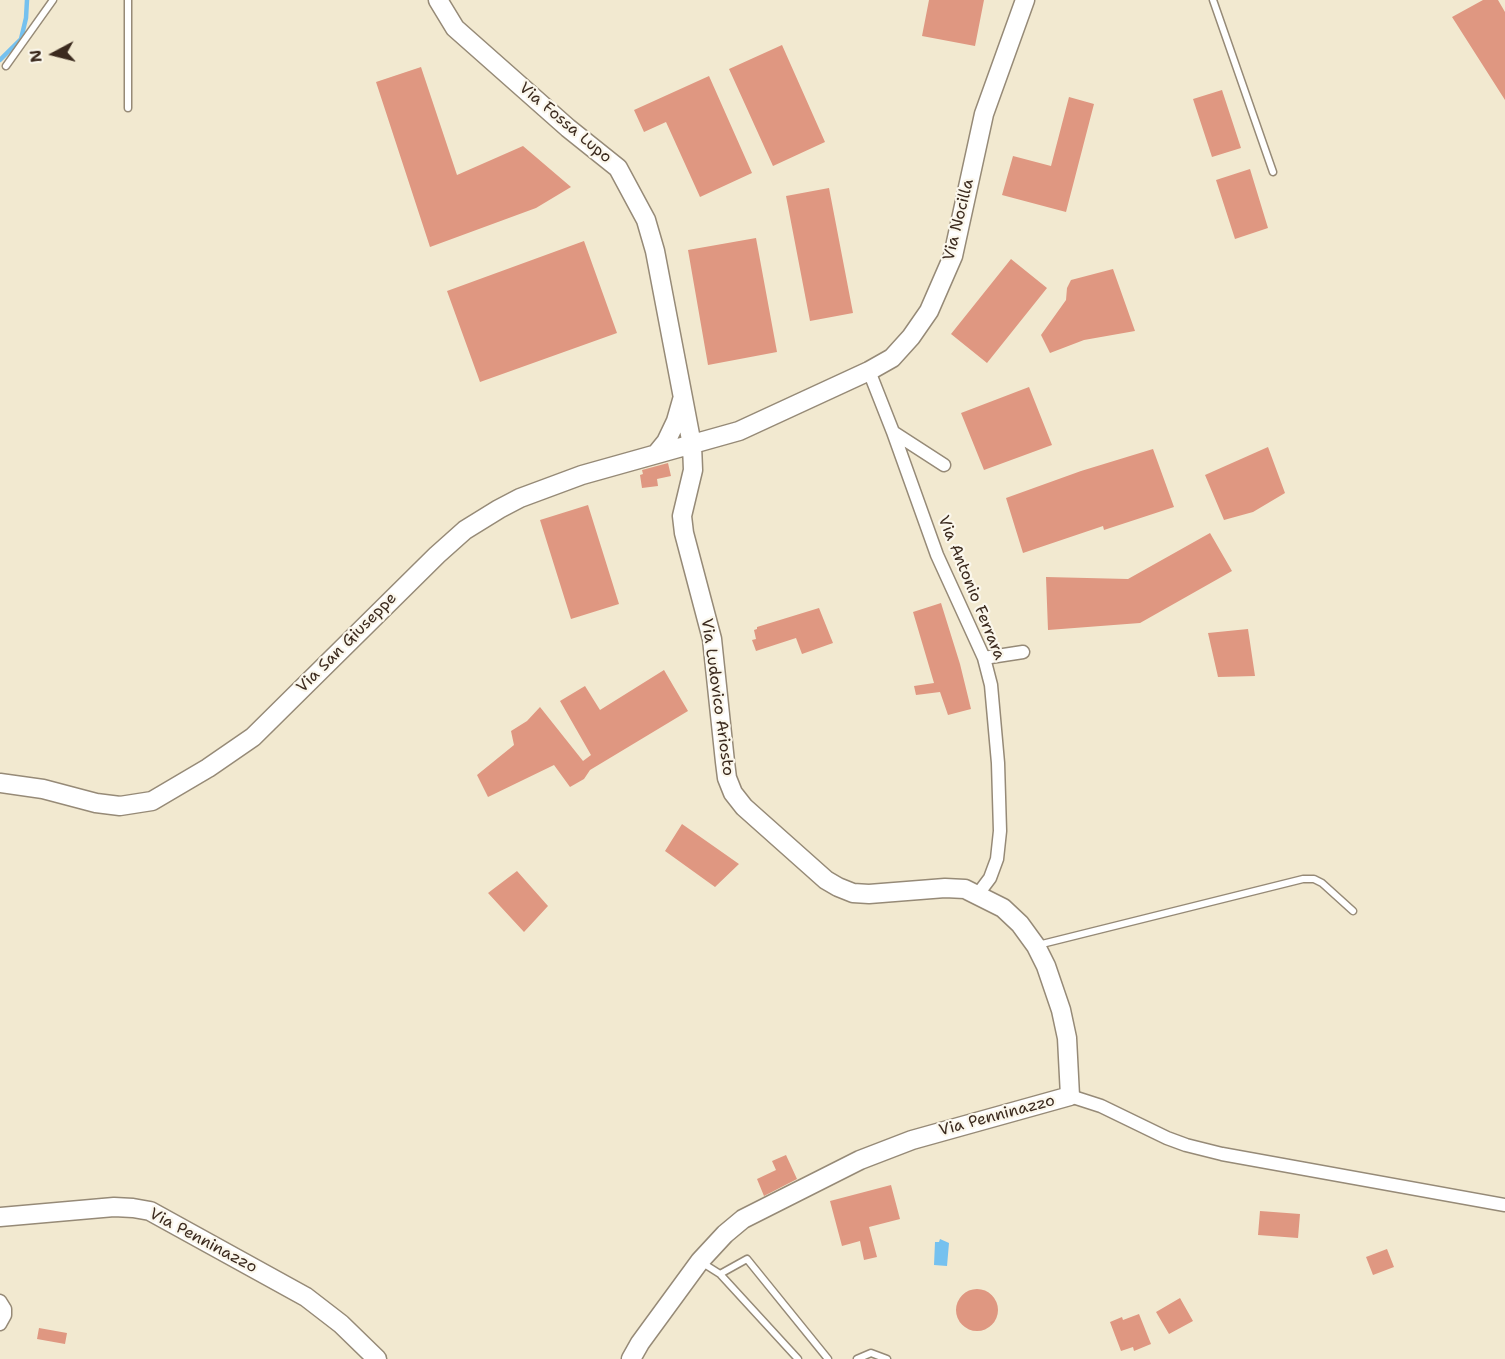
<!DOCTYPE html>
<html>
<head>
<meta charset="utf-8">
<style>
  body { margin:0 }
  #map { position:relative; width:1505px; height:1359px; overflow:hidden; background:#f2e9d0; font-family:"Shantell Sans",sans-serif }
  canvas { display:block }
  .north { position:absolute; left:24px; top:24px; width:60px; height:60px; -webkit-text-stroke:4px #fbf7ec; paint-order:stroke; rotate:263deg; font-size:16px; font-weight:700; line-height:24px; text-align:center; color:#3b2a1e }
  .north::after { content:''; display:block; margin:auto; width:21px; height:27px; background:#3b2a1e; clip-path:polygon(50% 0,100% 100%,50% 72%,0 100%) }
</style>
</head>
<body>
<div id="map">
<canvas width="1505" height="1359"></canvas>
<div class="north">N</div>
</div>
<script>
const ctx = document.querySelector('canvas').getContext('2d');
ctx.lineJoin = 'round';
function paint(path, color) {
  ctx.fillStyle = color;
  ctx.fill(path, 'evenodd');
}
function shape(rows) {
  const path = new Path2D();
  for (const r of rows) {
    if (r.length === 3) {
      path.moveTo(r[0] + r[2], r[1]);
      path.arc(r[0], r[1], r[2], 0, 2 * Math.PI);
      continue;
    }
    path.moveTo(r[0], r[1]);
    for (let i = 2; i < r.length; i += 2) path.lineTo(r[i], r[i + 1]);
  }
  return path;
}
function strokePath(path, color, width, dash) {
  ctx.strokeStyle = color;
  ctx.lineWidth = width;
  ctx.lineCap = dash ? 'butt' : 'round';
  ctx.setLineDash(dash || []);
  ctx.stroke(path);
}
function label(font, color, halo, rows, align = 'center') {
  ctx.font = font + ' "Shantell Sans",sans-serif';
  ctx.lineWidth = 4.5;
  ctx.setLineDash([]);
  ctx.textBaseline = 'middle';
  ctx.strokeStyle = halo;
  ctx.fillStyle = color;
  for (const [text, x, y, turn = 0] of rows) {
    ctx.save();
    ctx.translate(x, y);
    ctx.rotate((+turn || 0) * Math.PI / 180);
    ctx.textAlign = isNaN(turn) ? turn : align;
    if (halo) ctx.strokeText(text, 0, 0);
    ctx.fillText(text, 0, 0);
    ctx.restore();
  }
}
const water = shape([
  [940,1239,949,1243,947,1266,934,1265,935,1242,939,1242]
]);
const stream = shape([
  [0,60,21,39,26,18,27,0]
]);
const building = shape([
  [929,0,984,0,975,46,922,36],
  [1483,0,1498,0,1505,12,1505,100,1452,17],
  [782,45,825,142,773,166,729,69],
  [421,67,457,175,523,146,571,187,536,208,430,247,376,82],
  [709,76,752,173,700,197,666,122,644,132,634,110],
  [1222,90,1241,148,1212,157,1193,99],
  [1069,97,1094,104,1066,212,1002,195,1013,156,1051,166],
  [1250,169,1268,228,1235,239,1216,180],
  [829,188,853,313,810,321,786,196],
  [756,238,777,352,708,365,688,250],
  [584,241,617,333,480,382,447,291],
  [1011,259,1047,288,987,363,951,334],
  [1113,269,1135,331,1084,340,1050,353,1041,335,1066,300,1067,288,1071,280],
  [1029,387,1052,445,984,470,961,413],
  [1268,447,1285,493,1253,512,1224,520,1205,475],
  [1153,449,1174,507,1104,530,1103,526,1023,553,1006,498,1081,471],
  [668,463,671,476,657,479,658,486,642,488,640,475,643,474,642,470],
  [588,505,619,604,571,619,540,520],
  [1210,533,1232,571,1140,623,1048,630,1046,577,1128,579],
  [941,603,960,664,971,709,948,715,940,692,916,695,914,686,934,683,913,612],
  [819,608,833,643,802,654,796,638,756,651,752,640,756,639,754,630,757,629,757,627],
  [1248,629,1255,676,1218,677,1208,633],
  [664,670,688,711,590,770,584,779,570,787,554,765,488,797,477,775,514,745,511,731,527,721,540,707,583,761,591,755,560,701,585,686,600,710],
  [682,824,739,864,715,887,665,851],
  [517,871,548,906,524,932,488,893],
  [786,1155,797,1179,764,1196,757,1179,776,1170,772,1161],
  [891,1185,900,1219,869,1227,877,1257,864,1260,860,1241,842,1246,830,1201],
  [1260,1211,1300,1214,1298,1238,1258,1235],
  [1387,1249,1394,1267,1373,1275,1366,1257],
  [977,1310,21],
  [1180,1298,1193,1321,1169,1334,1156,1312],
  [1139,1314,1151,1344,1134,1351,1133,1347,1121,1351,1110,1322,1122,1317,1123,1320],
  [39,1328,67,1333,65,1344,37,1339]
]);
const lane = shape([
  [128,0,128,108],
  [1213,0,1273,172],
  [6,66,53,0],
  [1038,945,1303,879,1314,879,1322,883,1353,911],
  [701,1262,720,1274,798,1359],
  [720,1274,747,1259,828,1359],
  [857,1359,871,1353,887,1359]
]);
const street = shape([
  [869,371,893,432,937,555,984,658,991,685,998,763,1000,831,997,859,990,878,978,894],
  [893,432,944,465],
  [984,658,1023,652],
  [1070,1096,1101,1106,1167,1138,1186,1145,1222,1154,1505,1205],
  [0,1301,5,1309,5,1315,0,1324]
]);
const secondary = shape([
  [438,0,455,28,568,128,618,168,646,220,655,251,692,445,693,470,682,516,684,533,712,639,725,762,727,778,733,793,744,807,826,880,838,887,853,893,869,894,945,888,965,889,1003,908,1020,924,1036,946,1046,966,1061,1010,1067,1038,1070,1096,912,1140,860,1160,743,1219,725,1234,700,1261,640,1343,631,1359],
  [657,453,666,442,676,421,682,400],
  [0,783,43,789,96,803,120,806,152,801,208,768,253,737,437,555,465,530,499,509,520,498,582,475,739,431,869,371,892,358,911,337,929,311,953,256,984,114,1025,0],
  [0,1217,114,1207,133,1208,150,1211,306,1297,341,1324,377,1359]
]);
const streetNames = [
  ["Via Fossa Lupo",565,123,40],
  ["Via Nocilla",959,220,-76],
  ["Via Antonio Ferrara",971,588,68],
  ["Via San Giuseppe",347,643,-45],
  ["Via Ludovico Ariosto",717,697,82],
  ["Via Penninazzo",997,1116,-15],
  ["Via Penninazzo",203,1241,28]
];
paint(water, '#75c1ef');
strokePath(stream, '#75c1ef', 4.5);
paint(building, '#df9781');
strokePath(lane, '#968a77', 9);
strokePath(street, '#968a77', 15);
strokePath(secondary, '#968a77', 21);
strokePath(lane, '#fff', 6);
strokePath(street, '#fff', 12);
strokePath(secondary, '#fff', 18);
label('16px', '#3b2a1e', '#fbf7ec', streetNames);
</script>
</body>
</html>
